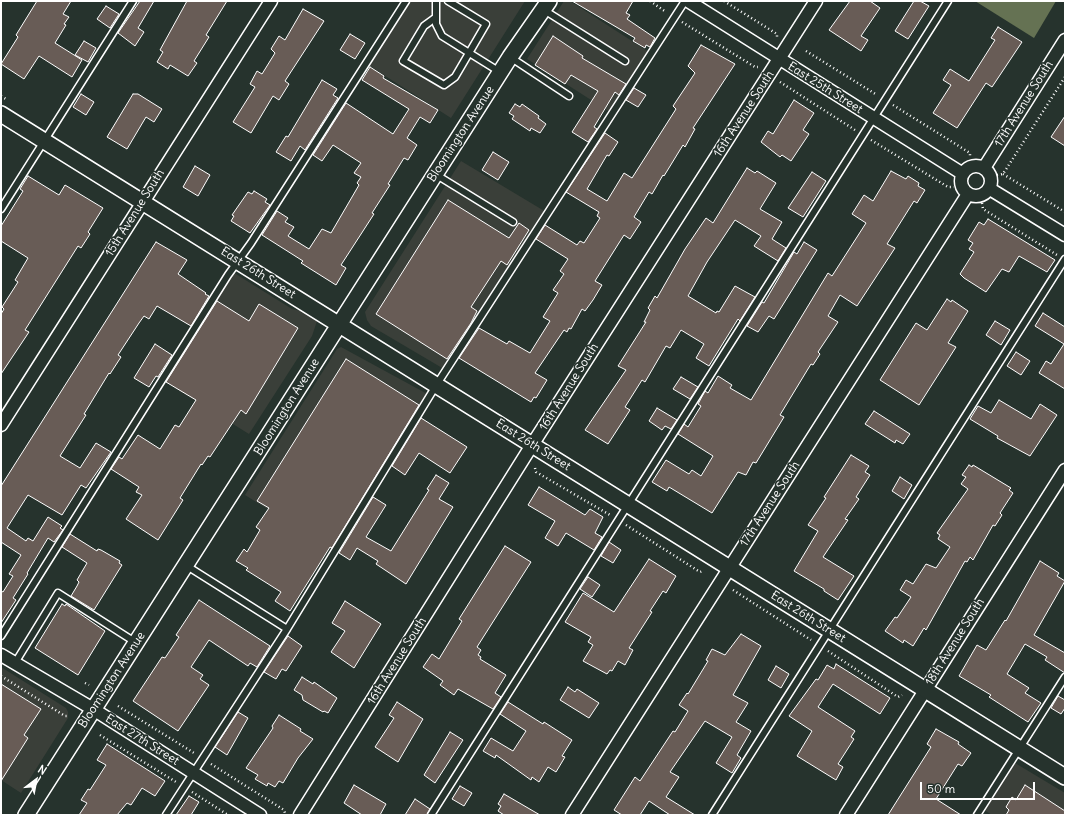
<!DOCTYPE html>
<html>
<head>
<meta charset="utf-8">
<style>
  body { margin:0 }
  #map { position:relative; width:1066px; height:816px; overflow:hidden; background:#26332d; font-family:Delius,sans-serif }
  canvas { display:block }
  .frame { position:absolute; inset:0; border:2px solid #fff; pointer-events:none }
  .north { position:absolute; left:16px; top:760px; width:40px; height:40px; -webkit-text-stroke:3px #26332d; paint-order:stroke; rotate:32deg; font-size:11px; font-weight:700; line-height:16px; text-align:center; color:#fff }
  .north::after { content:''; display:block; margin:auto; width:14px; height:18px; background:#fff; clip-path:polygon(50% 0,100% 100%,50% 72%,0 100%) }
  .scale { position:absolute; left:920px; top:782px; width:115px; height:18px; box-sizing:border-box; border:2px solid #fff; border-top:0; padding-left:5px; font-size:12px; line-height:14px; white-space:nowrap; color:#fff; -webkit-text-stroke:3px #26332d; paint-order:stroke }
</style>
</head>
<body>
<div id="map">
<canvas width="1066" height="816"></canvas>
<div class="frame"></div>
<div class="north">N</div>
<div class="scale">50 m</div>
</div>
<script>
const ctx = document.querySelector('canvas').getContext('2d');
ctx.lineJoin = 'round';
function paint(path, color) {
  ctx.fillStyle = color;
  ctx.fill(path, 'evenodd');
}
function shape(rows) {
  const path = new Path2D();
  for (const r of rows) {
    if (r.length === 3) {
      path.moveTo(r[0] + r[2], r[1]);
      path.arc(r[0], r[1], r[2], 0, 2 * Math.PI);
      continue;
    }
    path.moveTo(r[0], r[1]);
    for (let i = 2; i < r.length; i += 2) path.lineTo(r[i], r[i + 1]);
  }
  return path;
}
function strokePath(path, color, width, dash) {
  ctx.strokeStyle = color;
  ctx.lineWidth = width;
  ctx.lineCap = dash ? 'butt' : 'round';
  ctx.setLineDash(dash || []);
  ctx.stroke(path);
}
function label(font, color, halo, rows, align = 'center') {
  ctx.font = font + ' Delius,sans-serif';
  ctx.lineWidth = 3.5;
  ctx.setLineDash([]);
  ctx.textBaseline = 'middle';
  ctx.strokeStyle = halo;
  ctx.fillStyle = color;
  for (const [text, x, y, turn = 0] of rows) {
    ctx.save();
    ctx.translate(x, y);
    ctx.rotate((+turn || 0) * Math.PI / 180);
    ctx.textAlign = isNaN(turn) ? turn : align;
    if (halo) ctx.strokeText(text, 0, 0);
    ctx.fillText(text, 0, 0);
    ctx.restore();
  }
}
const built = shape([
  [404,1,525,1,451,118,365,63],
  [564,1,570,1,652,54,613,114,527,59],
  [461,161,546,212,449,372,371,326,367,320,365,312],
  [231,271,292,309,306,312,317,321,312,336,249,434,162,380],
  [341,347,431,396,333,550,245,495,337,349],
  [1,667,66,708,68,712,68,718,21,793,1,780],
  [1015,763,1065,793,1065,815,992,815,984,810]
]);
const green = shape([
  [975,1,1056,1,1034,38]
]);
const building = shape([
  [37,1,71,1,63,14,69,17,64,24,66,25,55,43,82,60,72,77,39,56,24,79,1,64,18,37,16,35,37,1],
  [140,1,154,1,138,28,144,32,135,46,118,33,140,1],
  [187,1,227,1,206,35,209,37,194,61,197,63,188,76,170,65,168,69,157,62,163,52,160,50,187,1],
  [572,1,633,1,626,13,630,15,627,19,655,38,650,47,646,45,645,48,633,41,635,38,572,1],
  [850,1,870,1,880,8,861,36,868,40,861,51,829,30,850,1],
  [914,1,920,1,929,6,908,39,895,31,914,1],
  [106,6,119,14,110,28,97,19,106,6],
  [303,9,324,21,285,81,289,84,279,100,273,96,251,133,233,122,255,87,250,84,257,71,262,74,275,53,271,49,279,36,285,40,303,9],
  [998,27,1022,42,992,87,986,83,957,128,933,113,951,85,943,80,950,69,969,81,995,40,991,38,998,27],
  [350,34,365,43,355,59,340,50,350,34],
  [553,36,583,56,582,58,626,84,619,95,615,92,594,127,597,129,588,142,572,132,598,91,571,75,565,84,535,65,553,36],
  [84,41,96,48,88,62,75,55,84,41],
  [701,45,735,64,693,128,695,129,685,147,683,145,664,176,663,175,652,194,649,192,634,217,641,222,630,239,624,235,595,281,602,285,593,300,585,311,582,309,571,329,569,328,567,332,564,330,535,373,547,380,536,398,534,397,531,402,459,358,479,328,507,344,509,341,530,353,550,321,543,317,558,293,553,290,564,274,560,271,568,259,536,239,545,225,577,245,580,241,584,243,600,218,597,216,599,212,566,192,605,133,618,142,609,156,607,155,587,189,607,201,624,173,632,178,676,109,673,106,695,73,688,66,701,45],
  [370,67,384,76,383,78,438,110,430,123,420,117,407,138,417,145,408,160,404,158,388,184,390,185,372,213,374,214,341,265,346,268,336,285,301,263,303,261,262,235,277,211,288,218,285,222,294,227,288,236,309,249,322,229,331,233,359,185,357,183,361,177,354,173,361,163,333,145,322,161,313,155,346,103,393,134,409,109,362,80,370,67],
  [322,80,337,89,333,95,338,98,305,150,300,146,291,161,276,152,286,136,288,137,322,80],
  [634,88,646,95,638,107,626,100,634,88],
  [81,94,94,102,86,115,73,107,81,94],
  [133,94,138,94,162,109,154,122,146,117,127,149,107,137,133,94],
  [794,100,814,113,803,130,809,134,791,161,782,155,780,157,761,142,768,131,773,134,794,100],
  [515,104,520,107,522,104,539,116,538,118,546,124,540,133,531,128,530,131,512,119,514,116,509,113,515,104],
  [1065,116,1065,146,1051,137,1065,116],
  [493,152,509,162,498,180,482,170,493,152],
  [195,166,210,175,198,196,183,187,195,166],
  [747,168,755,173,757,171,776,183,760,209,782,222,772,239,786,248,778,261,754,246,761,236,735,220,707,262,688,296,716,313,717,311,719,312,735,286,755,297,740,321,738,319,709,366,696,358,704,344,681,330,670,348,666,346,645,382,642,380,625,407,630,410,608,444,585,430,626,370,618,366,646,322,644,322,650,310,648,308,655,296,657,298,685,249,706,218,713,223,747,168],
  [891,171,906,179,908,176,919,183,918,186,925,190,917,203,914,201,887,244,895,248,857,306,840,295,828,316,838,322,818,352,820,354,813,365,811,364,780,415,784,417,756,463,753,462,746,475,738,472,712,513,669,487,667,491,652,482,666,460,689,474,692,470,701,476,713,456,678,434,684,424,688,427,701,406,698,404,705,391,708,393,718,376,732,385,730,388,751,400,828,273,832,276,866,223,852,214,864,195,873,201,891,171],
  [812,172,826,181,803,217,788,208,812,172],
  [28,176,59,195,65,185,103,208,88,232,90,234,81,248,78,246,25,330,29,332,1,374,1,314,4,309,2,307,18,282,15,280,28,258,1,241,1,226,23,191,20,189,28,176],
  [254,191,267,199,265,202,270,205,250,233,231,221,234,216,232,215,248,192,252,194,254,191],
  [448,200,509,238,519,223,529,230,507,265,501,261,471,307,477,311,471,323,447,359,376,314,448,200],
  [988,219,1055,260,1047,272,1019,256,1009,272,1002,269,986,292,964,278,960,274,974,252,969,249,973,243,968,240,979,222,984,225,988,219],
  [156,242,187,260,178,274,206,293,205,294,209,296,191,326,157,306,149,319,144,316,139,323,118,355,121,357,110,374,109,373,84,414,86,415,60,456,80,468,96,443,111,452,86,488,81,485,62,515,28,495,7,528,26,541,28,538,33,541,48,517,62,526,60,528,63,530,54,542,48,538,27,573,28,574,13,598,16,600,1,623,1,591,3,592,13,576,9,574,21,555,1,542,1,486,156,242],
  [804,242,817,250,774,319,769,316,758,332,747,326,762,302,764,303,794,252,797,254,804,242],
  [947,299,951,302,952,300,968,311,948,343,956,347,919,405,880,380,916,323,927,330,947,299],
  [217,301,249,321,259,304,298,328,246,414,241,410,210,457,208,456,202,465,201,464,180,498,183,500,158,540,126,519,142,495,136,492,139,487,111,469,119,457,122,459,138,435,160,449,175,425,179,427,196,400,166,382,217,301],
  [1043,313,1065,327,1065,389,1039,373,1046,361,1051,364,1064,344,1035,326,1043,313],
  [995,321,1010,330,1001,345,986,335,995,321],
  [155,344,172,355,158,377,156,376,149,387,134,378,155,344],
  [1016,352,1030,361,1021,375,1007,366,1016,352],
  [346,359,419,405,332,548,330,547,290,611,275,601,281,592,246,570,248,568,236,561,244,549,247,552,260,530,256,527,269,508,257,501,346,359],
  [681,377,698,387,690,399,673,389,681,377],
  [999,400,1031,419,1040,404,1057,415,1030,456,997,438,998,436,970,419,978,406,991,413,999,400],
  [657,408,677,420,671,429,665,426,662,430,649,421,657,408],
  [874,411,910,434,903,444,896,440,895,443,865,424,874,411],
  [421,418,467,447,450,473,419,453,405,475,392,466,421,418],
  [851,455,869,466,865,472,870,475,856,497,859,499,845,519,848,520,823,557,854,576,838,600,824,591,824,589,794,571,818,531,808,525,826,498,824,497,851,455],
  [969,465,972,467,973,465,1011,488,1009,490,1013,493,1000,513,1002,515,995,526,993,525,973,560,970,557,967,562,965,561,926,630,924,628,913,646,904,640,903,643,885,631,895,617,897,618,911,597,900,590,906,580,913,584,926,564,936,568,950,547,938,539,940,535,937,533,968,489,961,484,966,477,962,475,969,465],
  [436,475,449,483,439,499,453,507,406,584,376,564,378,561,357,548,350,560,339,553,373,497,386,505,366,537,391,551,429,490,427,489,436,475],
  [900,477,912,485,904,499,892,491,900,477],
  [539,487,585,515,590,509,603,517,595,533,602,537,594,550,566,533,558,546,545,538,555,521,528,505,539,487],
  [70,534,97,551,98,549,101,550,120,561,119,563,122,565,94,610,71,596,77,586,79,582,77,580,87,563,62,547,70,534],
  [609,542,621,550,613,563,601,556,609,542],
  [505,546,531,562,477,647,481,650,478,655,481,657,480,659,506,675,495,693,501,697,493,709,458,689,454,695,440,685,443,681,423,667,432,654,439,659,462,621,459,619,505,546],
  [649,559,676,576,666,593,663,591,650,611,652,612,629,648,633,650,625,665,618,661,612,671,610,670,607,674,583,661,593,645,588,642,591,637,565,622,583,593,614,612,649,559],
  [1040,561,1059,573,1057,576,1065,581,1034,635,1065,653,1065,673,1045,660,1047,657,1025,644,1007,674,1029,688,1025,693,1041,703,1028,722,989,697,991,695,959,676,977,645,986,650,1005,620,1006,621,1040,561],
  [588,577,600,585,592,597,580,589,588,577],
  [199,600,270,646,257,667,250,663,248,666,209,640,191,667,203,675,200,679,209,685,178,731,133,701,162,657,165,658,179,637,176,635,199,600],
  [345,601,381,624,354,668,331,652,345,631,332,623,345,601],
  [62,604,65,606,66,604,105,631,78,675,35,648,62,604],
  [741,634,761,646,733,695,748,703,736,722,751,731,737,755,741,758,732,773,716,763,732,737,705,721,670,772,679,777,666,797,695,815,670,815,649,801,640,815,622,815,614,810,635,777,640,781,673,731,675,732,688,711,679,705,687,693,688,694,708,661,706,660,712,649,725,655,741,634],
  [288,636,302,646,286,671,282,669,276,679,264,672,288,636],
  [836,664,890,698,880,714,833,684,818,707,855,731,851,737,854,739,838,764,843,767,836,780,797,756,812,731,789,716,816,679,818,680,827,665,834,669,836,664],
  [776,666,789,674,781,688,768,680,776,666],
  [302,677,313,684,314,682,337,698,328,713,324,711,323,712,303,700,302,695,294,690,302,677],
  [1,684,41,709,24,735,28,738,1,781,1,684],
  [568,687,575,692,577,689,599,703,589,718,560,700,568,687],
  [1058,696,1065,700,1065,708,1061,714,1051,708,1058,696],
  [397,702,423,719,398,762,375,747,394,718,389,715,397,702],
  [508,702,543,724,544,722,572,740,562,756,565,757,556,772,548,767,539,782,532,777,531,780,496,755,495,758,483,751,491,738,513,751,526,731,500,714,508,702],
  [238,712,248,718,227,755,215,747,238,712],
  [279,715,301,729,300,731,313,739,298,758,283,783,279,781,275,787,268,783,267,786,255,779,258,775,246,768,273,728,272,726,279,715],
  [936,729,959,742,958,744,971,753,962,766,958,764,936,799,961,815,888,815,931,747,927,744,936,729],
  [450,732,463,740,435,783,424,775,450,732],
  [107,744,165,781,155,796,142,788,131,805,127,803,117,815,79,815,87,803,81,800,88,789,90,790,106,765,97,760,107,744],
  [354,785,386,804,380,815,362,815,344,803,354,785],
  [1025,785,1065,811,1065,815,1006,815,1009,810,1006,807,1012,797,1016,800,1025,785],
  [460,786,472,793,464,806,452,799,460,786],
  [504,794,540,815,504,815,498,811,501,806,498,804,504,794],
  [189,796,199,802,191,815,176,815,189,796],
  [415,799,430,809,427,815,405,815,415,799]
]);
const path = shape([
  [650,1,666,12],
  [724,1,777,34,777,37],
  [682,22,755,67,758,67],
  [806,51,877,95],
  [780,82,855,130],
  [1,96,6,99],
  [893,105,970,153,970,158],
  [871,140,948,187,954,187],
  [1003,174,1065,212],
  [997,175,1003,174,1065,77],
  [982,203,983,209,1057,255],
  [535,468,536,472,610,515],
  [626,525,700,572,703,571],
  [733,590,811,640],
  [828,651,898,697,902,695],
  [1,676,65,716,67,716],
  [85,683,89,685],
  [118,706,194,753],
  [100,735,176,782],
  [211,764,284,810,285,813],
  [192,792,228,815]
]);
const service = shape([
  [436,1,436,24,442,36,500,72],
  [544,10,625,61],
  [435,18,424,26,403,61,444,85,455,77,486,24,448,1],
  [510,57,569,96],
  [435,174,513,222],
  [1,209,133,1],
  [187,566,287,629],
  [1,636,228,275,251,243,406,1],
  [15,663,58,593,135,642],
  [166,815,287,629,437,384,685,1],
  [431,815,948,1],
  [712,815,1065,259],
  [977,815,1065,677]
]);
const minor = shape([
  [688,1,963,174],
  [976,181,15],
  [984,168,1065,40],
  [990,189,1065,235],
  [1,425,271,1],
  [1,655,93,709,260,815],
  [300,815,532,445,816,1],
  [572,815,968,194],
  [846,815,1065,470]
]);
const tertiary = shape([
  [1,114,1065,777],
  [26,815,510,57,549,1]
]);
const streetNames = [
  ["East 25th Street",825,88,32],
  ["17th Avenue South",1024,104,-58],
  ["16th Avenue South",744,114,-57],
  ["Bloomington Avenue",461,134,-57],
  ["15th Avenue South",135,213,-58],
  ["East 26th Street",258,273,32],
  ["16th Avenue South",569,387,-58],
  ["Bloomington Avenue",287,407,-58],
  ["East 26th Street",533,445,32],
  ["17th Avenue South",770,504,-57],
  ["East 26th Street",808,617,32],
  ["18th Avenue South",955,642,-58],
  ["16th Avenue South",397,661,-58],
  ["Bloomington Avenue",112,680,-57],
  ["East 27th Street",142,740,32]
];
paint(built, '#3a3f39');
paint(green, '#657253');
paint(building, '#685c56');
strokePath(building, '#fff', 1);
strokePath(service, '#fff', 9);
strokePath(minor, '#fff', 15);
strokePath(tertiary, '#fff', 18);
strokePath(path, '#fff', 2.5, [1, 3]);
strokePath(service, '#26332d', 6);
strokePath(minor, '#26332d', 12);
strokePath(tertiary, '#26332d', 15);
label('12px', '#fff', '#26332d', streetNames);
</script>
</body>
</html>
